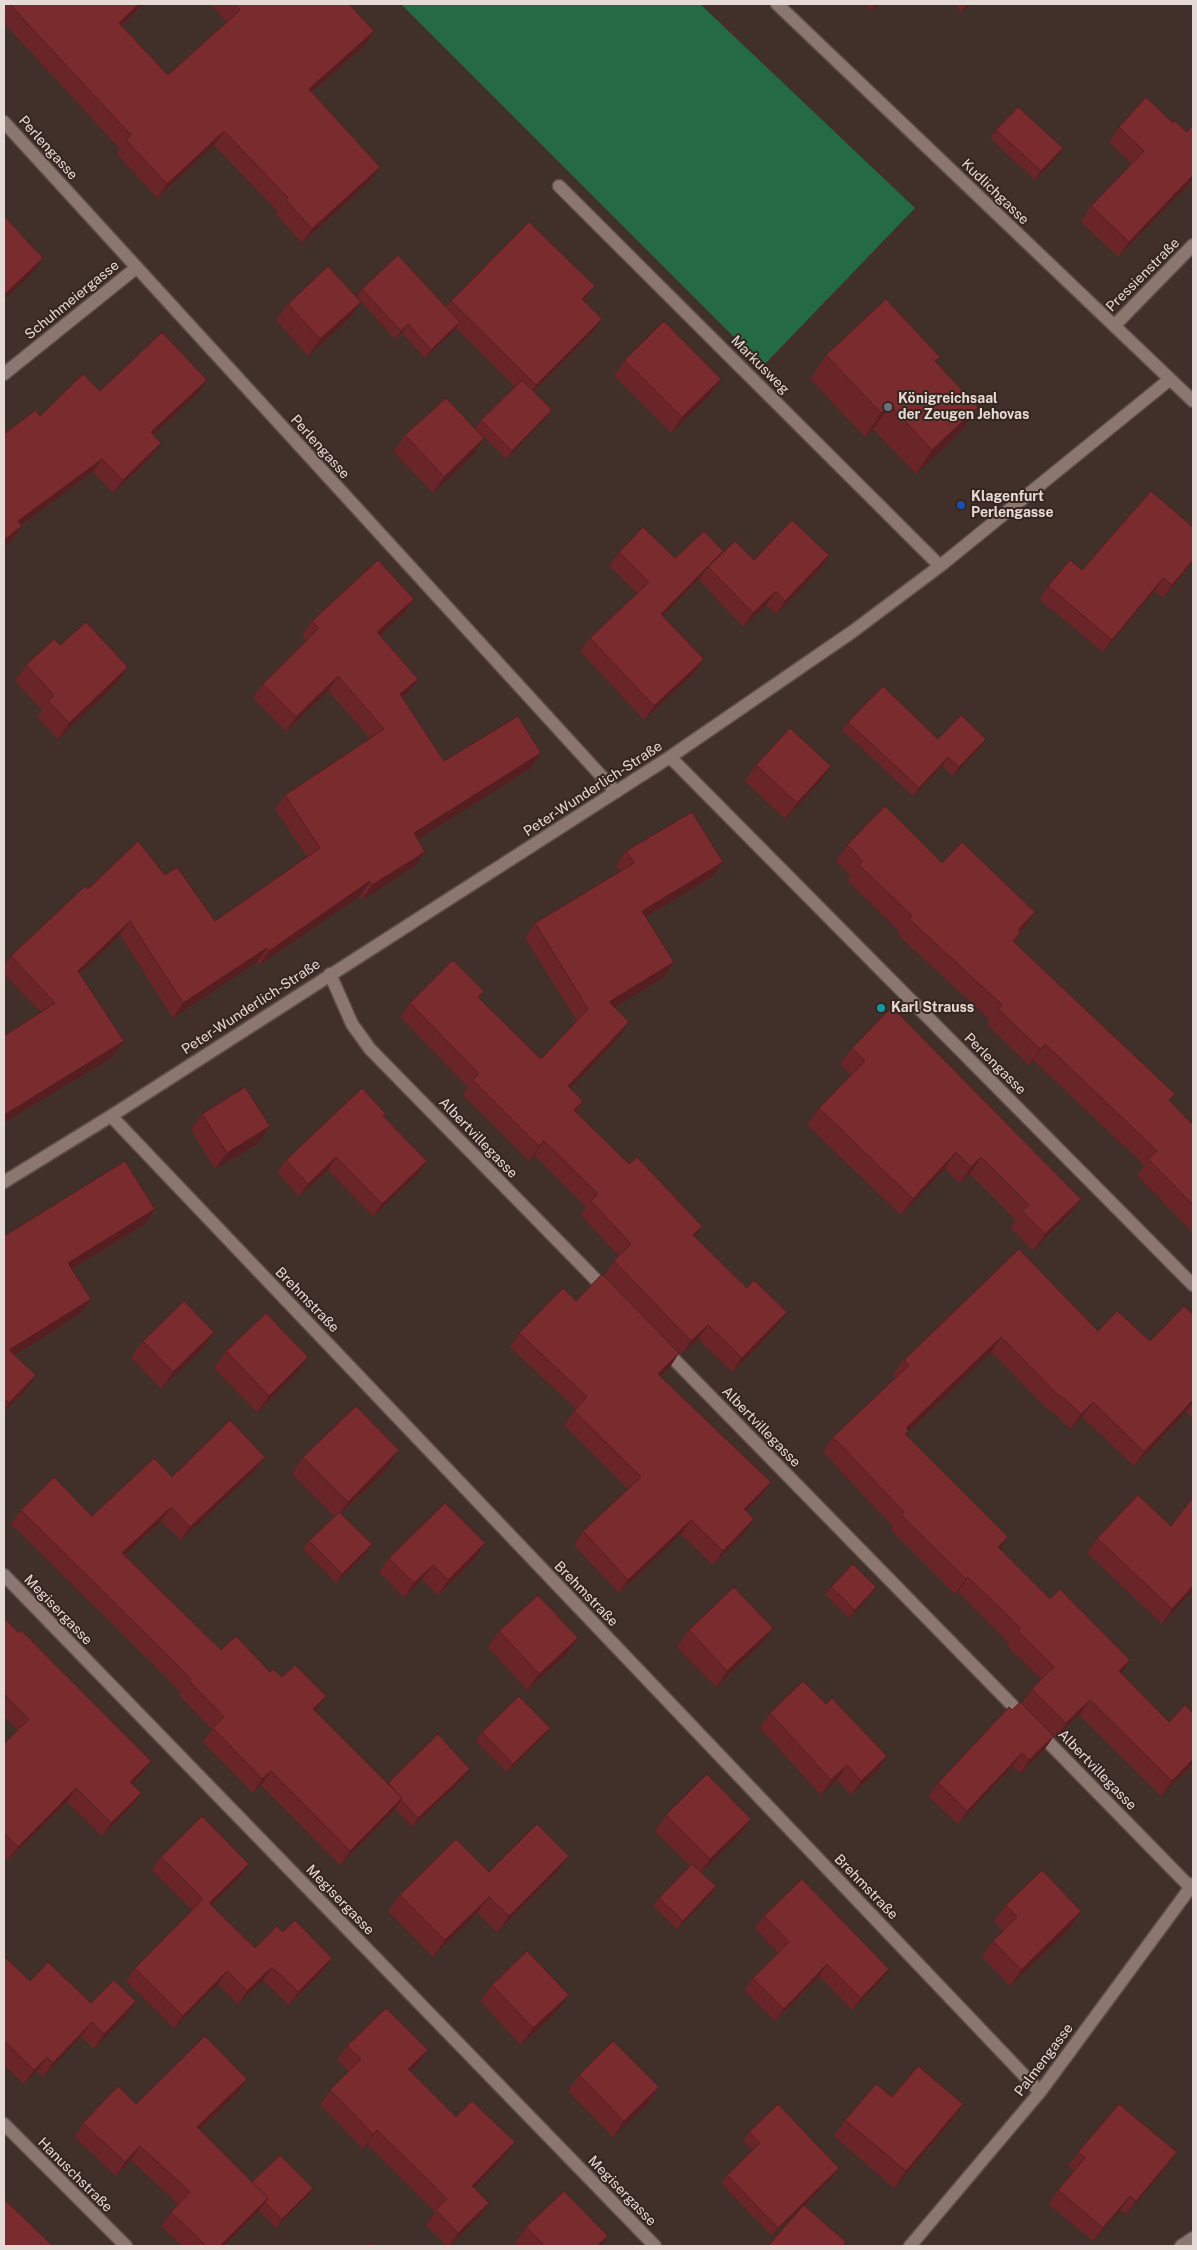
<!DOCTYPE html>
<html>
<head>
<meta charset="utf-8">
<style>
  body { margin:0 }
  #map { position:relative; width:1197px; height:2250px; overflow:hidden; background:#412f29; font-family:"Public Sans",sans-serif }
  canvas { display:block }
  .frame { position:absolute; inset:0; border:5px solid #e6dad6; pointer-events:none }
</style>
</head>
<body>
<div id="map">
<canvas width="1197" height="2250"></canvas>
<div class="frame"></div>
</div>
<script>
const ctx = document.querySelector('canvas').getContext('2d');
ctx.lineJoin = 'round';
function paint(path, color) {
  ctx.fillStyle = color;
  ctx.fill(path, 'evenodd');
}
function shape(rows) {
  const path = new Path2D();
  for (const r of rows) {
    path.moveTo(r[0], r[1]);
    for (let i = 2; i < r.length; i += 2) path.lineTo(r[i], r[i + 1]);
  }
  return path;
}
function strokePath(path, color, width, dash) {
  ctx.strokeStyle = color;
  ctx.lineWidth = width;
  ctx.lineCap = dash ? 'butt' : 'round';
  ctx.setLineDash(dash || []);
  ctx.stroke(path);
}
function label(font, color, halo, rows, align = 'center') {
  ctx.font = font + ' "Public Sans",sans-serif';
  ctx.lineWidth = 4;
  ctx.setLineDash([]);
  ctx.textBaseline = 'middle';
  ctx.strokeStyle = halo;
  ctx.fillStyle = color;
  for (const [text, x, y, turn = 0] of rows) {
    ctx.save();
    ctx.translate(x, y);
    ctx.rotate((+turn || 0) * Math.PI / 180);
    ctx.textAlign = isNaN(turn) ? turn : align;
    if (halo) ctx.strokeText(text, 0, 0);
    ctx.fillText(text, 0, 0);
    ctx.restore();
  }
}
const green = shape([
  [401,4,700,4,915,208,763,366]
]);
const street = shape([
  [777,4,1193,401],
  [4,122,616,792],
  [559,186,940,566],
  [1114,326,1193,245],
  [4,374,136,268],
  [670,757,1193,1285],
  [330,974,352,1024,370,1049,607,1291],
  [111,1116,1040,2092],
  [4,1182,111,1116,670,757,852,632,940,566,1169,380],
  [663,1348,1191,1888],
  [4,1575,655,2246],
  [4,2124,126,2246],
  [910,2246,1040,2092,1193,1884]
]);
const secondary = shape([
  [1181,2246,1193,2238]
]);
const wall = shape([
  [4,4,144,4,122,25,168,75,227,22,210,4,349,4,374,31,364,46,312,92,380,167,370,181,302,243,276,214,278,212,214,145,157,198,117,154,120,149,14,34,4,22],
  [866,4,881,4,871,10],
  [955,4,973,4,961,12],
  [1173,123,1187,132,1193,125,1193,180,1118,257,1081,222,1091,206,1132,164,1109,142,1119,127],
  [996,130,1063,148,1057,157,1035,180,990,138],
  [595,286,584,301,602,319,593,332,534,391,546,418,506,459,475,428,481,420,515,387,456,328,454,331,425,358,402,333,395,339,361,302,350,318,308,356,276,320,288,304,356,297,362,289,446,307,451,301],
  [826,355,936,362,978,407,962,430,916,474,873,429,865,437,810,379],
  [625,360,721,379,709,396,671,433,614,376],
  [100,391,198,393,153,435,152,456,113,493,93,472,21,525,22,526,13,539,4,546,4,434,40,416],
  [405,435,484,438,473,455,433,493,394,452],
  [723,551,719,556,754,560,829,555,820,569,776,614,766,605,743,627,699,580,701,577,663,616,704,659,694,673,644,720,580,651,590,638,637,593,609,566,619,552,675,558],
  [1193,562,1163,598,1154,591,1103,652,1039,599,1048,586,1082,570],
  [414,599,404,613,380,635,418,679,408,693,403,698,444,761,541,753,531,768,417,839,415,866,362,900,360,896,259,965,257,962,173,1018,120,935,80,974,124,1041,114,1056,4,1123,4,1036,41,1012,4,974,4,966,11,956,88,889,165,875,215,921,307,857,275,809,285,795,370,738,328,691,286,731,253,698,263,684,306,641,302,635,312,621],
  [60,645,128,667,117,683,58,739,37,717,42,710,15,681,26,665],
  [848,722,980,747,953,776,942,766,913,796,842,730],
  [756,765,819,783,785,819,745,781],
  [847,845,942,863,1035,912,1024,928,1020,932,1014,942,1193,1125,1193,1233,1137,1175,1144,1165,1033,1060,1029,1065,987,1025,990,1020,898,935,900,932,848,881,851,876,836,861],
  [626,851,723,862,713,876,645,917,674,962,664,977,614,1007,619,1037,570,1088,583,1101,576,1112,695,1237,776,1327,732,1372,698,1339,681,1355,679,1353,670,1367,660,1376,761,1496,746,1511,744,1533,713,1565,681,1534,619,1593,574,1545,583,1531,628,1489,564,1425,576,1409,510,1347,519,1333,576,1301,604,1276,614,1261,619,1256,581,1215,586,1207,534,1155,529,1161,463,1095,468,1087,400,1017,410,1003,484,991,479,999,541,1059,577,1021,525,938,535,923,620,872,616,865],
  [852,1048,1069,1215,1033,1251,1011,1228,1016,1220,970,1174,960,1183,945,1168,901,1215,807,1125,819,1108,851,1075,840,1064],
  [202,1114,270,1126,259,1143,215,1169,191,1130],
  [386,1114,384,1117,427,1161,419,1173,373,1216,328,1170,299,1196,277,1172,286,1160],
  [155,1209,145,1224,72,1269,81,1313,15,1355,26,1390,4,1412,4,1236],
  [1019,1249,1098,1331,1150,1341,1193,1315,1193,1419,1186,1412,1134,1466,1082,1417,1071,1429,1050,1410,1049,1411,991,1352,909,1431,906,1435,1000,1549,1121,1673,1193,1764,1161,1796,1079,1715,1056,1738,1022,1703,1032,1689,1041,1679,1007,1646,1009,1643,958,1592,955,1594,891,1530,893,1527,823,1452,833,1437,896,1378,893,1374,904,1360],
  [143,1341,203,1348,161,1389,131,1357],
  [226,1351,297,1373,257,1412,214,1368],
  [265,1457,255,1471,181,1540,161,1521,125,1555,221,1650,326,1696,315,1711,388,1783,470,1769,465,1777,412,1827,395,1809,393,1812,340,1865,261,1785,253,1793,203,1742,212,1729,179,1695,181,1692,11,1524,21,1510,92,1516,172,1477],
  [303,1457,388,1467,341,1514,372,1544,366,1553,336,1583,303,1549,309,1541,334,1516,292,1474],
  [1193,1497,1193,1590,1162,1624,1087,1553,1097,1538,1171,1526],
  [389,1558,475,1558,438,1595,422,1579,404,1598,379,1572],
  [831,1587,876,1587,870,1596,849,1618,825,1595],
  [4,1618,142,1774,132,1784,141,1793,132,1806,102,1836,67,1802,8,1860,4,1856,4,1744,18,1730,4,1716],
  [773,1628,761,1644,716,1687,677,1647,689,1630],
  [499,1631,566,1655,527,1690,488,1647],
  [1012,1710,1054,1736,1044,1750,1020,1774,1013,1766,958,1824,928,1796,938,1783],
  [770,1713,887,1756,877,1771,851,1795,837,1780,821,1795,760,1728],
  [550,1728,544,1736,507,1772,476,1741,482,1732],
  [666,1815,751,1819,739,1835,701,1872,710,1895,677,1929,653,1906,659,1898,690,1866,655,1831],
  [161,1857,240,1877,211,1905,255,1948,323,1971,289,2005,263,1980,238,2004,218,1984,174,2028,126,1981,135,1968,192,1910,152,1870],
  [489,1872,557,1872,497,1932,477,1913,433,1957,388,1911,400,1895],
  [1006,1905,1081,1911,1070,1928,1010,1986,982,1957,993,1941,1003,1931,994,1921],
  [764,1916,881,1981,852,2010,819,1976,775,2021,744,1990,753,1978,778,1953,755,1928],
  [4,1956,30,1981,91,2003,136,2001,126,2016,94,2049,81,2036,43,2077,37,2071,24,2084,4,2065],
  [492,1985,557,2011,521,2045,480,2001],
  [347,2046,418,2064,410,2071,456,2117,504,2157,474,2188,479,2217,449,2246,447,2246,426,2225,435,2212,367,2144,363,2149,320,2105,330,2090,349,2071,337,2060],
  [579,2075,659,2087,648,2103,613,2137,568,2091],
  [237,2093,199,2130,252,2182,313,2188,307,2197,276,2228,259,2211,224,2246,182,2246,161,2226,171,2212,178,2204,131,2160,116,2176,74,2137,83,2123,136,2104],
  [892,2097,963,2104,952,2120,894,2188,834,2136,845,2120],
  [749,2132,839,2168,833,2177,772,2236,721,2183,727,2175,752,2150,743,2141],
  [1078,2152,1177,2152,1167,2166,1126,2215,1120,2210,1093,2241,1048,2204,1058,2190,1074,2171,1068,2166],
  [526,2227,601,2246,518,2246,515,2243]
]);
const shadedWall = shape([
  [139,4,144,4,109,37,119,23],
  [875,4,881,4,871,10],
  [967,4,973,4,961,12],
  [374,31,364,46,299,103,309,89],
  [224,131,214,145,157,198,167,184],
  [1063,148,1057,157,1035,180,1041,171],
  [380,167,370,181,302,243,312,229],
  [1193,175,1193,180,1118,257,1129,242],
  [43,258,33,272,4,300,4,295],
  [595,286,585,299,573,312,582,299],
  [361,302,350,318,308,356,320,339],
  [602,319,593,332,527,398,536,385],
  [460,322,454,331,425,358,431,350],
  [408,324,402,333,395,339,401,331],
  [721,379,709,396,671,433,682,417],
  [207,380,198,393,142,445,151,432],
  [890,405,873,429,865,437,881,413],
  [978,407,962,430,916,474,932,450],
  [552,410,546,418,506,459,512,451],
  [484,438,473,455,433,493,444,477],
  [161,443,152,456,113,493,123,480],
  [102,459,93,472,9,534,18,521],
  [22,526,13,539,4,546,4,540],
  [723,551,713,564,708,567,701,577,651,628,661,614],
  [829,555,820,569,776,614,785,601],
  [1193,560,1193,562,1163,598,1172,585],
  [1163,578,1154,591,1103,652,1112,640],
  [776,591,766,605,743,627,753,613],
  [414,599,404,613,367,647,377,632],
  [704,659,694,673,644,720,654,706],
  [128,667,117,683,58,739,69,723],
  [338,676,328,691,286,731,296,717],
  [418,679,408,693,390,709,400,694],
  [986,739,980,747,953,776,959,767],
  [541,753,531,768,404,848,414,833],
  [948,757,942,766,913,796,919,788],
  [831,766,819,783,785,819,797,803],
  [425,852,415,866,362,900,372,885],
  [723,862,713,876,631,926,642,911],
  [370,881,360,896,259,965,269,951],
  [1035,912,1024,928,1006,946,1018,930],
  [130,921,120,935,68,985,78,971],
  [267,948,257,962,173,1018,183,1003],
  [674,962,664,977,599,1017,609,1002],
  [629,1022,619,1037,558,1101,568,1086],
  [124,1041,114,1056,4,1123,4,1115],
  [1045,1044,1033,1060,1029,1065,1040,1049],
  [583,1101,573,1115,574,1110],
  [270,1126,259,1143,215,1169,227,1153],
  [544,1141,534,1155,529,1161,539,1146],
  [956,1152,945,1168,901,1215,913,1199],
  [336,1157,328,1170,299,1196,308,1184],
  [981,1157,970,1174,960,1183,971,1167],
  [427,1161,419,1173,373,1216,382,1204],
  [1081,1199,1069,1215,1033,1251,1045,1234],
  [155,1209,145,1224,58,1277,68,1263],
  [702,1226,692,1241,693,1235],
  [91,1299,81,1313,4,1362,9,1350],
  [787,1312,776,1327,732,1372,742,1358],
  [708,1325,698,1339,681,1355,691,1341],
  [214,1332,203,1348,161,1389,173,1372],
  [1001,1337,991,1352,909,1431,898,1446,906,1428],
  [679,1353,670,1367,648,1388,658,1374],
  [308,1357,297,1373,257,1412,269,1396],
  [36,1375,26,1390,4,1412,4,1410,9,1403],
  [1193,1400,1193,1402,1186,1412,1134,1466,1144,1452],
  [1093,1402,1082,1417,1071,1429,1081,1414],
  [399,1450,388,1467,336,1518,348,1502],
  [265,1457,255,1471,181,1540,190,1527],
  [771,1482,761,1496,734,1523,744,1509],
  [171,1507,161,1521,112,1567,122,1553],
  [754,1519,744,1533,713,1565,723,1551],
  [691,1520,681,1534,619,1593,628,1580],
  [1008,1537,998,1552,998,1547],
  [485,1543,475,1558,438,1595,448,1580],
  [372,1544,366,1553,336,1583,342,1574],
  [433,1565,422,1579,404,1598,414,1583],
  [968,1577,958,1592,955,1594,966,1579],
  [1193,1586,1193,1590,1162,1624,1172,1609],
  [876,1587,870,1596,849,1618,855,1610],
  [773,1628,761,1644,716,1687,727,1671],
  [578,1638,566,1655,527,1690,539,1674],
  [1130,1660,1120,1675,1119,1671],
  [326,1696,316,1710,303,1723,313,1709],
  [1090,1700,1079,1715,1056,1738,1066,1723],
  [550,1728,544,1736,507,1772,513,1764],
  [1054,1736,1044,1750,1020,1774,1029,1760],
  [1022,1753,1013,1766,958,1824,967,1811],
  [887,1756,877,1771,851,1795,861,1781],
  [1193,1759,1193,1764,1161,1796,1172,1781],
  [151,1761,142,1774,121,1795,130,1782],
  [847,1765,837,1780,821,1795,831,1780],
  [470,1769,465,1777,412,1827,418,1818],
  [271,1771,261,1785,253,1793,262,1779],
  [76,1788,67,1802,8,1860,18,1847],
  [141,1793,132,1806,102,1836,111,1823],
  [402,1798,393,1812,340,1865,350,1851],
  [751,1819,739,1835,698,1875,710,1859],
  [569,1856,557,1872,497,1932,509,1916],
  [249,1864,240,1877,200,1916,209,1903],
  [716,1886,710,1895,677,1929,683,1921],
  [489,1897,477,1913,433,1957,445,1940],
  [1081,1911,1070,1928,1010,1986,1021,1970],
  [332,1958,323,1971,289,2005,298,1992],
  [827,1964,819,1976,775,2021,784,2009],
  [272,1967,263,1980,238,2004,247,1991],
  [889,1969,881,1981,852,2010,861,1998],
  [227,1971,218,1984,174,2028,183,2016],
  [569,1995,557,2011,521,2045,533,2028],
  [136,2001,126,2016,94,2049,104,2034],
  [92,2022,81,2036,43,2077,53,2063],
  [428,2050,418,2064,398,2083,408,2069],
  [47,2057,37,2071,24,2084,34,2070],
  [247,2079,237,2093,187,2141,197,2127],
  [659,2087,648,2103,613,2137,624,2121],
  [963,2104,952,2120,894,2188,906,2171],
  [377,2130,367,2144,363,2149,373,2134],
  [515,2142,504,2157,462,2200,472,2186],
  [140,2146,131,2160,116,2176,125,2162],
  [1177,2152,1167,2166,1126,2215,1136,2201],
  [839,2168,833,2177,772,2236,778,2228],
  [313,2188,307,2197,276,2228,282,2219],
  [1130,2196,1120,2210,1093,2241,1103,2228],
  [268,2198,258,2212,224,2246,220,2246],
  [489,2203,479,2217,449,2246,458,2233],
  [608,2236,601,2246,597,2246]
]);
const building = shape([
  [10,4,139,4,119,23,168,75,240,10,234,4,349,4,374,31,309,89,380,167,312,229,286,200,288,198,224,131,167,184,126,140,131,135,24,20,10,4],
  [1146,97,1173,123,1175,121,1187,132,1193,125,1193,175,1129,242,1091,206,1144,151,1119,127,1146,97],
  [1018,107,1063,148,1041,171,996,130,1018,107],
  [4,216,43,258,4,295,4,216],
  [529,222,595,286,582,299,602,319,536,385,451,301,529,222],
  [398,255,460,322,431,350,408,324,401,331,362,289,398,255],
  [328,266,361,302,320,339,288,304,328,266],
  [886,299,940,357,935,361,978,407,932,450,890,405,881,413,826,355,886,299],
  [664,321,721,379,682,417,625,360,664,321],
  [162,332,207,380,151,432,161,443,123,480,102,459,18,521,22,526,4,540,4,434,36,410,40,416,83,374,100,391,162,332],
  [522,380,552,410,512,451,481,420,522,380],
  [446,398,484,438,444,477,405,435,446,398],
  [1151,491,1193,527,1193,560,1172,585,1163,578,1112,640,1048,586,1070,560,1082,570,1151,491],
  [792,520,829,555,785,601,776,591,753,613,708,567,735,541,754,560,792,520],
  [643,527,675,558,704,531,723,551,661,614,704,659,654,706,590,638,649,582,619,552,643,527],
  [378,560,414,599,377,632,418,679,400,694,444,761,518,716,541,753,414,833,425,852,372,885,370,881,269,951,267,948,183,1003,130,921,78,971,124,1041,4,1115,4,1036,55,1003,11,956,85,886,88,889,138,841,165,875,177,867,215,921,320,848,285,795,384,729,338,676,296,717,263,684,319,628,312,621,378,560],
  [86,622,128,667,69,723,48,701,54,695,26,665,54,639,60,645,86,622],
  [883,686,938,739,961,715,986,739,959,767,948,757,919,788,848,722,883,686],
  [790,728,831,766,797,803,756,765,790,728],
  [885,806,942,863,962,842,1035,912,1018,930,1021,932,1013,941,1175,1094,1169,1100,1193,1125,1193,1205,1148,1159,1157,1151,1045,1044,1040,1049,998,1009,1002,1005,909,919,912,916,859,865,863,861,847,845,885,806],
  [692,812,723,862,642,911,674,962,609,1002,629,1022,568,1086,583,1101,574,1110,629,1164,637,1157,702,1226,693,1235,747,1288,754,1280,787,1312,742,1358,708,1325,691,1341,614,1261,631,1244,591,1201,598,1194,544,1141,539,1146,473,1080,479,1074,410,1003,453,960,484,991,478,997,541,1059,588,1009,535,923,634,863,626,851,692,812],
  [892,1007,1081,1199,1045,1234,1022,1211,1029,1205,981,1157,971,1167,956,1152,913,1199,819,1108,865,1061,852,1048,892,1007],
  [245,1087,270,1126,227,1153,202,1114,245,1087],
  [362,1088,386,1114,383,1116,427,1161,382,1204,336,1157,308,1184,286,1160,362,1088],
  [125,1161,155,1209,68,1263,91,1299,9,1350,36,1375,9,1403,4,1399,4,1236,125,1161],
  [1019,1249,1098,1331,1117,1311,1150,1341,1184,1306,1193,1315,1193,1400,1144,1452,1093,1402,1081,1414,1060,1395,1059,1396,1001,1337,906,1428,909,1431,905,1434,1008,1537,998,1547,1050,1599,1060,1589,1130,1660,1119,1671,1169,1722,1185,1705,1193,1713,1193,1759,1172,1781,1090,1700,1066,1723,1032,1689,1054,1667,1018,1631,1020,1628,968,1577,966,1579,901,1515,904,1512,833,1437,909,1365,904,1360,1019,1249],
  [602,1274,679,1353,658,1374,771,1482,744,1509,754,1519,723,1551,691,1520,628,1580,583,1531,641,1477,574,1411,587,1397,519,1333,563,1288,576,1301,602,1274],
  [184,1301,214,1332,173,1372,143,1341,184,1301],
  [266,1313,308,1357,269,1396,226,1351,266,1313],
  [356,1406,399,1450,348,1502,303,1457,356,1406],
  [230,1420,265,1457,190,1527,171,1507,122,1553,221,1650,236,1636,270,1672,273,1669,282,1677,295,1665,326,1696,313,1709,402,1798,350,1851,271,1771,262,1779,213,1728,224,1717,189,1681,191,1679,21,1510,54,1477,92,1516,154,1458,172,1477,230,1420],
  [1138,1495,1171,1526,1193,1497,1193,1586,1172,1609,1097,1538,1138,1495],
  [445,1503,485,1543,448,1580,433,1565,414,1583,389,1558,445,1503],
  [339,1512,372,1544,342,1574,309,1541,339,1512],
  [853,1564,876,1587,855,1610,831,1587,853,1564],
  [734,1587,773,1628,727,1671,689,1630,734,1587],
  [538,1595,578,1638,539,1674,499,1631,538,1595],
  [4,1618,18,1632,21,1630,151,1761,130,1782,141,1793,111,1823,76,1788,18,1847,4,1833,4,1744,29,1719,4,1694,4,1618],
  [803,1681,826,1704,832,1698,887,1756,861,1781,847,1765,831,1780,770,1713,803,1681],
  [519,1696,550,1728,513,1764,482,1732,519,1696],
  [1020,1702,1054,1736,1029,1760,1022,1753,967,1811,938,1783,1009,1707,1012,1710,1020,1702],
  [438,1734,470,1769,418,1818,401,1800,402,1798,388,1783,438,1734],
  [707,1774,751,1819,710,1859,666,1815,707,1774],
  [202,1816,249,1864,209,1903,255,1948,277,1926,283,1932,295,1920,332,1958,298,1992,272,1967,247,1991,227,1971,183,2016,135,1968,203,1899,161,1857,202,1816],
  [537,1824,569,1856,509,1916,489,1897,445,1940,400,1895,456,1839,489,1872,537,1824],
  [692,1864,716,1886,683,1921,659,1898,692,1864],
  [1042,1870,1081,1911,1021,1970,993,1941,1017,1917,1006,1905,1042,1870],
  [802,1879,889,1969,861,1998,827,1964,784,2009,753,1978,789,1942,764,1916,802,1879],
  [527,1951,569,1995,533,2028,492,1985,527,1951],
  [4,1956,30,1981,48,1962,91,2003,114,1980,136,2001,104,2034,92,2022,53,2063,47,2057,34,2070,4,2041,4,1956],
  [386,2008,428,2050,408,2069,456,2117,472,2101,515,2142,472,2186,489,2203,458,2233,436,2210,447,2199,377,2130,373,2134,330,2090,361,2059,347,2046,386,2008],
  [205,2036,247,2079,197,2127,268,2198,220,2246,206,2246,171,2212,190,2192,140,2146,125,2162,83,2123,118,2086,136,2104,205,2036],
  [613,2041,659,2087,624,2121,579,2075,613,2041],
  [918,2066,963,2104,906,2171,845,2120,876,2084,892,2097,918,2066],
  [778,2104,839,2168,778,2228,727,2175,760,2143,749,2132,778,2104],
  [1119,2104,1177,2152,1136,2201,1130,2196,1103,2228,1058,2190,1085,2158,1078,2152,1119,2104],
  [280,2155,313,2188,282,2219,265,2202,268,2198,252,2182,280,2155],
  [564,2191,608,2236,597,2246,545,2246,526,2227,564,2191],
  [4,2199,53,2246,4,2246,4,2199],
  [804,2205,846,2242,843,2246,768,2246,804,2205],
  [370,2243,374,2246,367,2246,370,2243]
]);
const markers = [
  [888,407,5,"#6b7280"],
  [961,505,5,"#1a4fb4"],
  [881,1008,5,"#0f9aa8"]
];
const streetNames = [
  ["Perlengasse",48,148,48],
  ["Kudlichgasse",995,192,44],
  ["Pressienstraße",1143,275,-45],
  ["Schuhmeiergasse",72,300,-39],
  ["Markusweg",760,365,45],
  ["Perlengasse",320,447,48],
  ["Peter-Wunderlich-Straße",593,789,-33],
  ["Peter-Wunderlich-Straße",251,1007,-33],
  ["Perlengasse",995,1064,45],
  ["Albertvillegasse",478,1138,46],
  ["Brehmstraße",307,1300,46],
  ["Albertvillegasse",761,1427,46],
  ["Brehmstraße",586,1594,46],
  ["Megisergasse",58,1610,46],
  ["Albertvillegasse",1097,1770,46],
  ["Brehmstraße",866,1887,46],
  ["Megisergasse",340,1900,46],
  ["Palmengasse",1044,2060,-53],
  ["Hanuschstraße",75,2175,45],
  ["Megisergasse",622,2191,46]
];
const poiNames = [
  ["Königreichsaal",898,399],
  ["der Zeugen Jehovas",898,415],
  ["Klagenfurt",971,497],
  ["Perlengasse",971,513],
  ["Karl Strauss",891,1008]
];
paint(green, '#246a45');
strokePath(street, '#5c4e49', 15);
strokePath(secondary, '#5c4e49', 15);
strokePath(street, '#8b776f', 12);
strokePath(secondary, '#8b776f', 12);
paint(wall, '#692528');
paint(shadedWall, '#551e20');
paint(building, '#7a2b2e');
strokePath(building, '#551e20', 1);
for (const [x, y, r, color] of markers) {
  const dot = new Path2D();
  dot.arc(x, y, r, 0, 2 * Math.PI);
  ctx.fillStyle = color;
  ctx.fill(dot);
  strokePath(dot, '#36261f', 2);
}
label('14px', '#e6dad6', '#36261f', streetNames);
label('bold 14px', '#e6dad6', '#36261f', poiNames, 'left');
</script>
</body>
</html>
